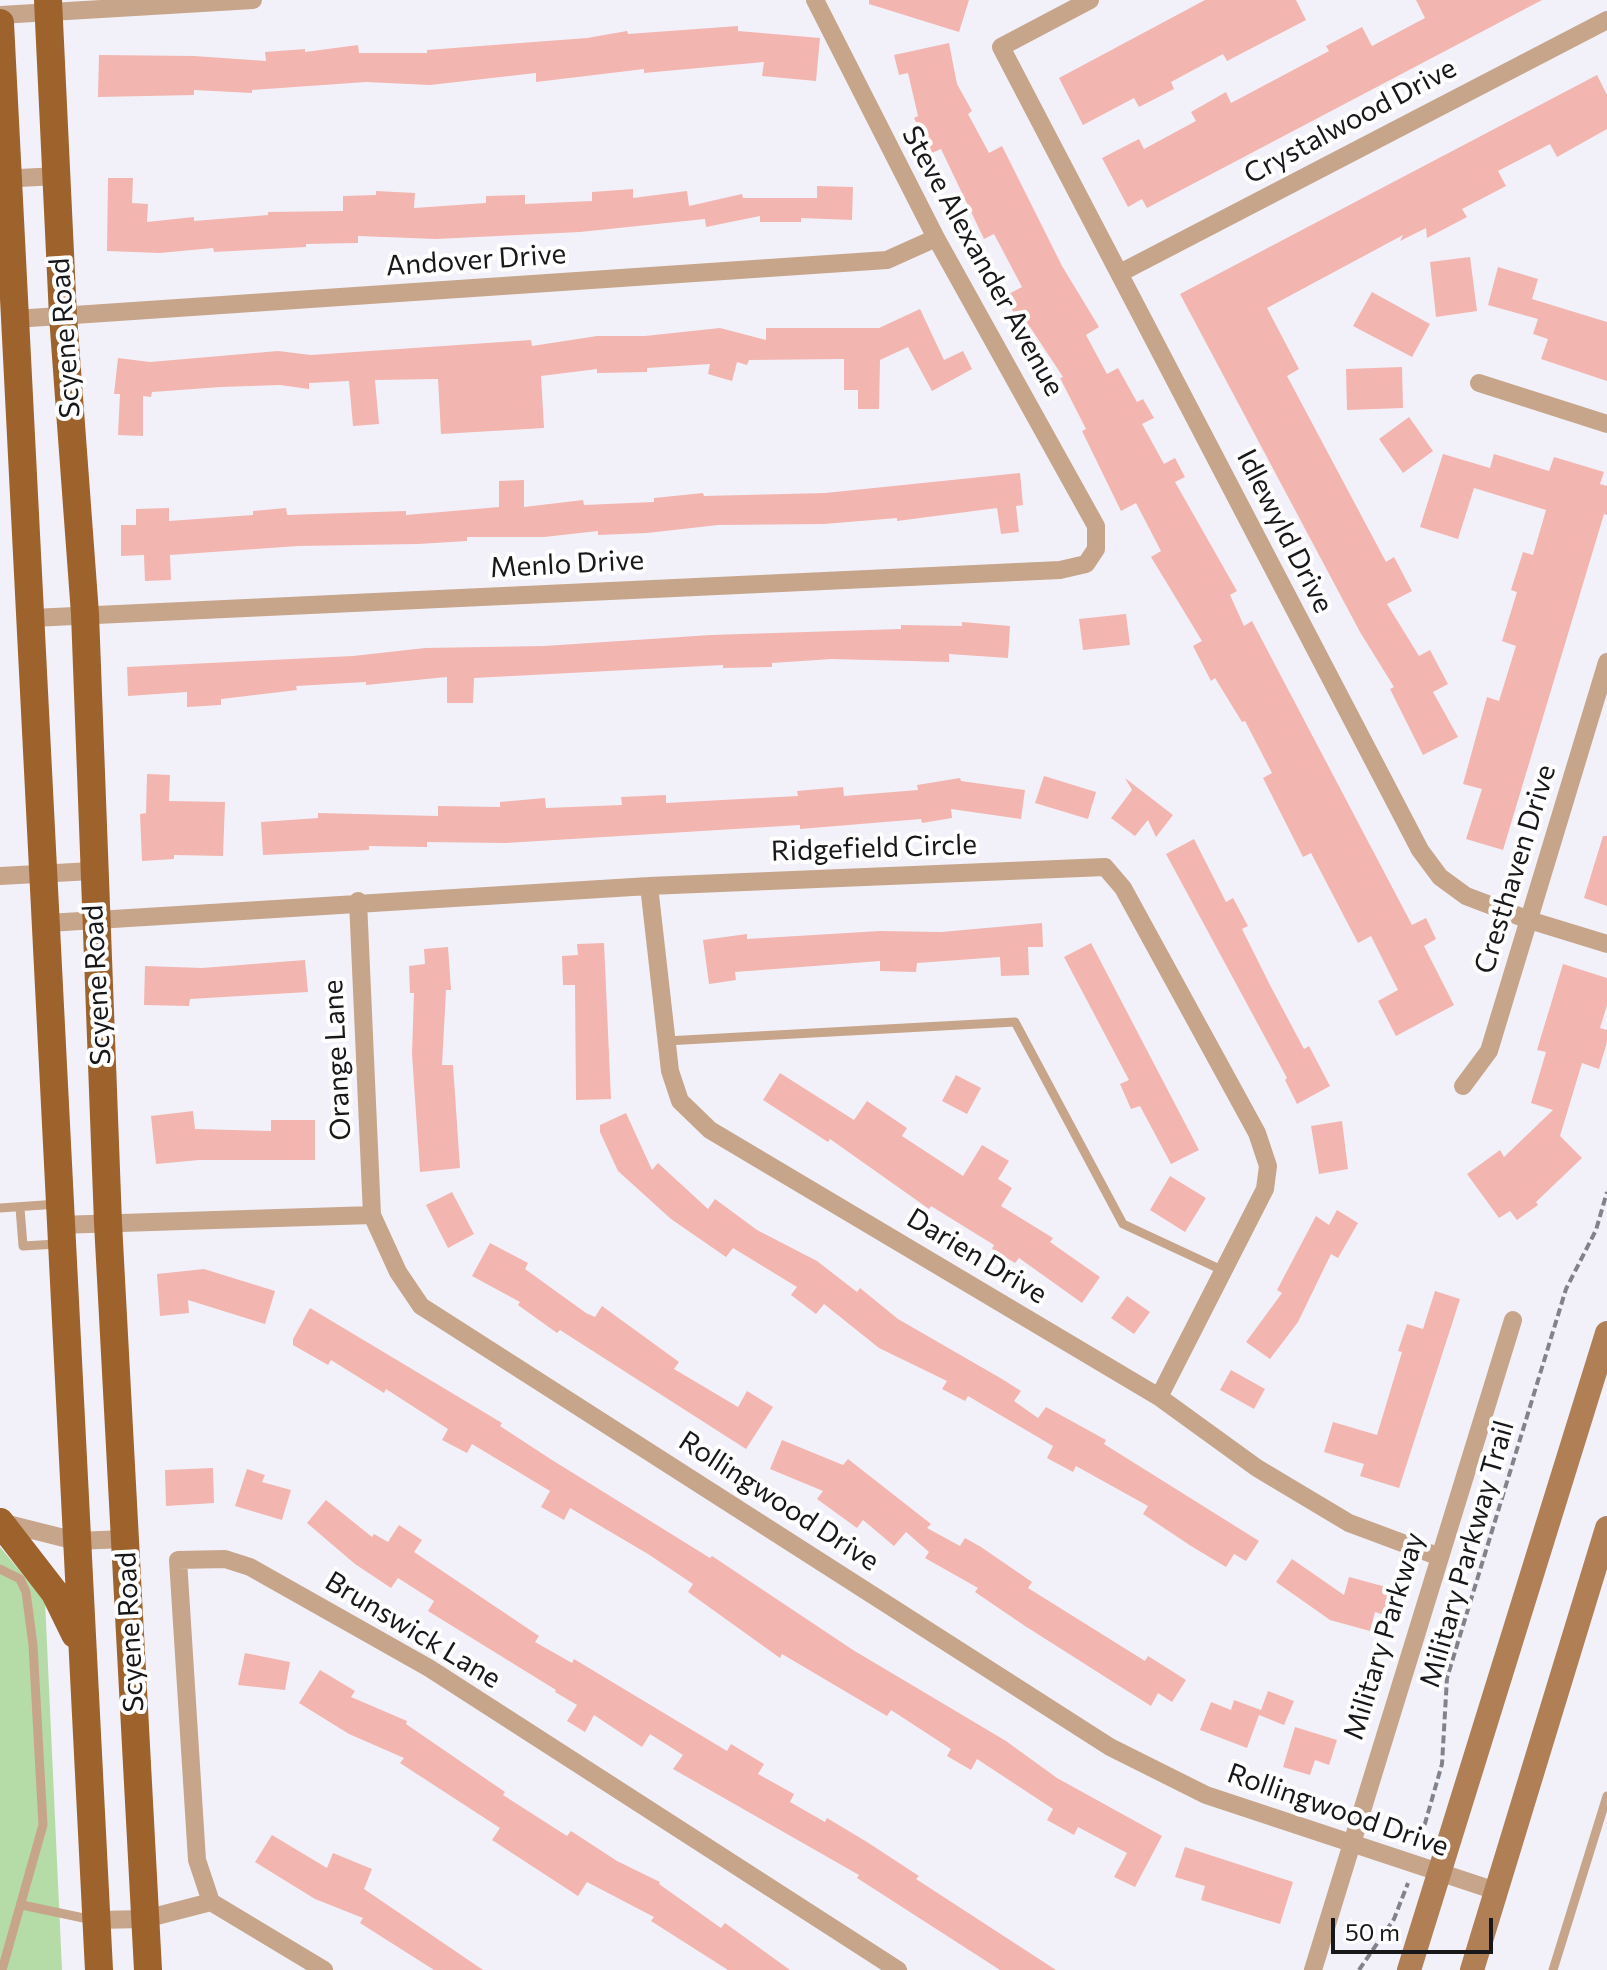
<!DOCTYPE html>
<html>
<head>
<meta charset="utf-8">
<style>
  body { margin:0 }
  #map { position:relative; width:1607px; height:1970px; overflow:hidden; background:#f2f1fa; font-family:Commissioner,sans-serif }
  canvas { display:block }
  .scale { position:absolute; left:1331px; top:1918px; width:162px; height:36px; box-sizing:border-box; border:4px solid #18181b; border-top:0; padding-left:10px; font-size:24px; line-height:28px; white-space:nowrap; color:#18181b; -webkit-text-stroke:6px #fff; paint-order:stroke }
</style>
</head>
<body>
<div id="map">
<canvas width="1607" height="1970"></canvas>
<div class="scale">50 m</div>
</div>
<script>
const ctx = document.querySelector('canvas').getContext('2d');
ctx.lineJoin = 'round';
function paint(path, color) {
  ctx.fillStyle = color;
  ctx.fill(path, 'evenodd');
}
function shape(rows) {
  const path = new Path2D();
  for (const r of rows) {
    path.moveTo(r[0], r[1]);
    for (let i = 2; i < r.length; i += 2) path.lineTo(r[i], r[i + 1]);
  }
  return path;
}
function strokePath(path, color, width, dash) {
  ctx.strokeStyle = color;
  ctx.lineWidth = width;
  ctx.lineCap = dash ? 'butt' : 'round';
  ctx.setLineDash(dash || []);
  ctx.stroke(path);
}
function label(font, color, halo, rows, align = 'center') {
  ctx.font = font + ' Commissioner,sans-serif';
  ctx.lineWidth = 8;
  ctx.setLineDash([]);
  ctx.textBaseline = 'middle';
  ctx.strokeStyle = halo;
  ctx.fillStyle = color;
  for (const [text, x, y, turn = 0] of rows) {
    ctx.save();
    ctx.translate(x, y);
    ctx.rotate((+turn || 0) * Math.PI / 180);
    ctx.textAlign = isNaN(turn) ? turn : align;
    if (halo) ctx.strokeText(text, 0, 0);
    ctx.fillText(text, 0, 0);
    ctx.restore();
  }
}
const green = shape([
  [0,1547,45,1601,62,1970,0,1970]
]);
const building = shape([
  [869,0,969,0,959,32,869,4],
  [1205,0,1296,0,1306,20,1227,61,1223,54,1171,82,1174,89,1139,107,1134,98,1083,125,1059,78],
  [1416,0,1542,0,1147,208,1142,199,1128,207,1102,158,1139,139,1144,149,1196,121,1191,112,1226,92,1231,103,1329,51,1326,46,1362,27,1372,46,1425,18],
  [738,26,738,31,820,38,816,81,762,76,764,62,644,73,644,69,536,82,536,73,430,85,366,82,252,90,252,93,194,90,194,95,98,97,99,55,194,56,266,61,265,52,305,49,305,52,358,45,359,53,427,53,427,50,587,38,627,31,628,34],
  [949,43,957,84,972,111,968,114,989,153,1002,146,1062,266,1099,327,1086,335,1107,374,1118,368,1137,402,1143,399,1154,418,1142,424,1164,464,1175,458,1185,477,1175,482,1237,591,1230,595,1244,626,1252,621,1412,925,1426,918,1436,939,1424,946,1454,1005,1396,1036,1378,1001,1398,990,1371,936,1358,943,1311,853,1303,857,1263,778,1272,773,1245,721,1242,722,1215,678,1211,681,1193,646,1202,641,1151,557,1161,551,1136,503,1121,511,1082,431,1086,429,1060,378,1063,377,1030,327,1023,331,1005,296,1022,287,994,234,984,239,941,149,932,153,914,118,918,116,908,73,899,75,894,55],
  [1597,75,1607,95,1607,129,1557,157,1550,144,1498,171,1506,186,1462,209,1467,217,1427,238,1426,228,1400,241,1403,235,1267,308,1299,369,1287,376,1386,562,1394,557,1412,591,1387,604,1419,656,1430,650,1448,684,1433,692,1458,737,1423,755,1390,689,1394,687,1360,632,1180,294],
  [108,178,133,178,132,203,148,204,147,222,194,217,194,221,268,215,268,212,343,211,343,196,376,195,376,191,415,193,414,208,486,203,486,196,525,195,525,204,592,201,592,192,633,189,633,198,687,191,689,206,742,194,743,198,817,198,817,186,853,187,852,220,801,218,801,222,760,222,760,216,706,227,705,219,580,232,436,239,358,236,358,243,306,244,306,247,214,252,213,248,160,253,107,251],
  [1470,257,1477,311,1436,317,1430,262],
  [1498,267,1538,279,1532,299,1607,322,1607,381,1541,359,1548,339,1533,334,1538,319,1488,305],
  [1372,292,1430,324,1412,357,1353,326],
  [920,309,944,360,963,351,972,369,932,391,908,347,880,360,879,409,858,409,858,390,844,390,844,359,749,360,747,365,737,362,732,381,708,374,710,364,647,368,647,372,597,373,597,369,541,376,544,428,441,434,438,379,375,380,379,424,353,426,349,381,309,383,309,389,280,385,221,387,152,392,151,397,143,396,143,436,118,435,120,394,114,394,118,358,150,362,278,351,311,355,531,340,532,346,597,336,645,336,720,328,766,340,766,328,879,328],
  [1402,367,1403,408,1347,410,1346,369],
  [1409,417,1433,451,1403,473,1379,439],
  [1443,454,1490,468,1494,454,1549,471,1554,457,1604,472,1600,484,1607,486,1607,515,1604,514,1503,850,1466,839,1482,789,1463,784,1487,697,1499,701,1516,646,1502,641,1517,592,1511,590,1523,552,1533,555,1546,510,1474,488,1458,539,1420,527],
  [1020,473,1023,505,1016,506,1019,532,1001,534,997,508,897,521,897,518,824,524,718,525,647,533,598,535,598,531,544,537,467,537,467,541,418,544,298,546,170,555,171,580,145,581,144,555,121,556,121,525,136,525,136,509,169,508,169,521,253,515,253,511,286,508,287,515,406,511,406,515,499,507,499,481,524,480,524,507,583,500,584,505,654,502,654,498,703,493,704,496,825,493],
  [1126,614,1130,645,1083,650,1079,619],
  [962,622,1010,626,1008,658,949,654,949,662,831,659,772,663,772,667,723,668,723,665,474,678,473,703,447,703,447,677,366,685,366,682,296,686,297,690,221,699,221,705,187,707,187,692,128,696,127,667,353,656,425,648,544,646,711,635,901,629,901,625,962,626],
  [147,774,170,775,169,801,225,802,223,856,174,855,174,859,142,861,140,814,146,813],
  [1044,776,1096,792,1088,819,1035,803],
  [960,778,961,781,1025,790,1021,819,951,809,952,818,922,823,921,819,800,829,800,825,506,843,427,842,427,847,369,846,369,850,263,855,261,822,318,818,318,813,438,816,438,806,500,807,500,802,545,798,546,808,622,805,621,797,666,795,666,803,798,796,797,791,843,787,844,796,918,790,917,785],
  [1125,778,1173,815,1156,837,1148,820,1135,836,1111,818,1132,790],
  [1603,836,1607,836,1607,906,1584,898],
  [1194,839,1226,902,1233,898,1248,926,1242,929,1271,987,1304,1049,1309,1046,1330,1086,1297,1104,1285,1080,1287,1078,1166,854],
  [1042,923,1043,947,1028,947,1029,975,1001,976,1000,957,917,963,916,972,880,971,880,961,735,972,736,980,709,984,703,940,747,934,747,939,880,931,941,932],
  [604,943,611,1099,576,1100,575,985,563,985,562,956,578,955,577,944],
  [1091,943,1199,1150,1171,1164,1140,1106,1131,1109,1120,1084,1129,1080,1064,957],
  [448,947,451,990,446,990,442,1065,453,1065,460,1168,420,1172,412,1054,414,993,410,993,409,966,425,964,424,949],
  [305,960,308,992,190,999,189,1006,144,1005,145,966,202,968],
  [1563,964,1607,978,1607,1005,1600,1028,1607,1030,1607,1042,1599,1069,1582,1063,1560,1136,1582,1158,1536,1202,1538,1205,1517,1220,1510,1211,1499,1218,1467,1174,1500,1150,1504,1157,1553,1110,1531,1103,1546,1052,1537,1050],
  [780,1073,854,1120,867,1101,907,1128,902,1136,963,1176,982,1145,1009,1161,998,1179,1012,1188,1001,1206,1053,1238,1050,1242,1100,1277,1082,1303,1019,1258,1015,1263,992,1249,994,1245,931,1206,929,1209,830,1139,828,1142,763,1100],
  [956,1075,981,1088,967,1114,942,1101],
  [193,1111,195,1129,271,1131,271,1120,315,1120,315,1160,199,1160,156,1164,151,1116],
  [626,1113,652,1170,658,1163,708,1209,715,1199,757,1230,817,1261,857,1292,860,1288,898,1319,1002,1379,1021,1391,1014,1401,1038,1418,1046,1407,1106,1440,1104,1444,1259,1541,1246,1561,1234,1554,1226,1567,1191,1546,1143,1514,1148,1506,1076,1466,1073,1472,1047,1458,1053,1446,968,1396,965,1401,942,1389,947,1381,879,1348,824,1304,816,1314,791,1295,797,1287,733,1248,726,1257,671,1219,618,1171,600,1132,600,1125],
  [1342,1121,1348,1169,1319,1174,1311,1126],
  [1170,1176,1206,1198,1185,1232,1150,1210],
  [452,1192,474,1234,448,1248,426,1205],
  [1337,1210,1358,1223,1338,1258,1331,1254,1298,1322,1270,1359,1246,1342,1282,1293,1277,1290,1316,1216,1329,1225],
  [490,1243,528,1263,525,1269,586,1313,595,1317,602,1306,679,1362,674,1369,738,1407,747,1391,773,1407,746,1449,560,1330,557,1333,518,1305,520,1302,472,1276],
  [204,1269,275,1291,265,1324,188,1300,189,1313,160,1316,157,1274],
  [1435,1291,1460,1299,1399,1488,1360,1476,1364,1464,1324,1452,1333,1422,1377,1435,1402,1352,1398,1351,1407,1324,1423,1329],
  [1127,1296,1150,1312,1134,1334,1111,1318],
  [310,1308,502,1423,500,1426,552,1460,710,1558,712,1556,853,1650,1006,1741,1057,1778,1162,1836,1135,1887,1114,1877,1127,1853,1078,1827,1074,1835,1047,1820,1053,1809,977,1759,971,1770,947,1756,951,1749,891,1710,887,1716,782,1654,780,1658,688,1592,693,1584,648,1554,570,1508,564,1520,541,1507,550,1491,472,1444,467,1453,442,1440,448,1429,386,1389,384,1393,331,1360,328,1365,293,1345,293,1339],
  [1231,1370,1265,1389,1254,1409,1220,1390],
  [782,1440,843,1465,848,1459,931,1524,927,1528,960,1546,965,1538,981,1547,1032,1582,1028,1588,1145,1661,1148,1656,1186,1680,1172,1702,1158,1693,1151,1706,1025,1626,975,1592,978,1588,925,1558,929,1552,906,1532,894,1546,863,1520,857,1528,817,1499,823,1491,770,1469],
  [213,1468,214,1503,166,1506,165,1470],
  [247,1469,265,1475,262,1482,291,1490,282,1520,235,1506],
  [326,1500,372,1537,374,1534,388,1542,399,1525,422,1540,414,1552,539,1636,535,1642,572,1663,574,1659,727,1751,731,1744,764,1764,758,1774,794,1794,790,1802,825,1822,827,1818,867,1842,919,1876,916,1879,1056,1970,1000,1970,857,1878,859,1875,673,1769,683,1755,650,1734,642,1747,594,1715,585,1732,567,1721,577,1705,555,1692,556,1690,428,1611,434,1601,398,1578,391,1588,355,1564,307,1523],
  [1292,1559,1344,1595,1349,1577,1401,1591,1394,1618,1375,1612,1370,1631,1330,1620,1276,1582],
  [245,1653,290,1662,285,1690,238,1685],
  [320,1670,355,1691,351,1697,407,1721,406,1724,505,1792,503,1795,567,1836,571,1831,617,1861,660,1882,659,1884,721,1928,725,1923,790,1970,728,1970,651,1921,654,1917,587,1882,578,1896,492,1840,500,1828,400,1763,404,1758,349,1734,299,1703],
  [1268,1691,1294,1701,1284,1725,1259,1715,1247,1748,1200,1730,1211,1702,1231,1710,1234,1700,1261,1710],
  [1295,1727,1337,1740,1329,1765,1315,1760,1310,1775,1283,1767],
  [272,1835,327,1868,333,1853,372,1869,364,1889,483,1970,434,1970,360,1923,363,1918,315,1899,255,1862],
  [1185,1847,1293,1882,1280,1924,1201,1900,1205,1886,1175,1877]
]);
const path = shape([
  [1418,1848,1442,1764,1447,1678,1566,1289,1596,1230,1607,1192],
  [1359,1970,1394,1919,1408,1883]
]);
const service = shape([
  [666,1041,1015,1022,1123,1224,1224,1271],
  [0,1208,58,1204],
  [20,1208,23,1246,57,1244],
  [0,1569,20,1579,26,1592,33,1645,43,1825,2,1970],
  [22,1905,93,1920],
  [1553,1970,1607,1796]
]);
const minor = shape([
  [1090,0,1001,47,1420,850,1440,877,1466,896,1529,920,1607,944],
  [0,15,253,0],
  [0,179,57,176],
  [1120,273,1607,20],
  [15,319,887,260,936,238],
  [1479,383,1607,424],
  [32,618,1060,570,1086,564,1096,549,1096,526,936,238,815,0],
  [0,876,92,871],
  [649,886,670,1071,680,1101,710,1130,1159,1397,1257,1468,1349,1523,1440,1557],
  [358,901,372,1215,398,1272,421,1306,1110,1747,1206,1795,1496,1891],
  [48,923,649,886,1105,867,1123,888,1257,1133,1268,1166,1265,1189,1159,1397],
  [1463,1086,1489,1051,1607,662],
  [58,1225,372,1215],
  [0,1522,76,1541,125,1539],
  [211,1902,197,1860,178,1560,225,1559,250,1567,429,1668,898,1970],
  [96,1920,145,1919,211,1902,324,1970],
  [1313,1970,1513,1320]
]);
const secondary = shape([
  [1409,1970,1607,1333],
  [1472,1970,1607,1528]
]);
const primary = shape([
  [48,0,63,316,85,614,108,1223,148,1970],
  [0,23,99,1970],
  [0,1522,55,1593,75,1634]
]);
const streetNames = [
  ["Crystalwood Drive",1350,121,-28],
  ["Andover Drive",476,260,-4],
  ["Steve Alexander Avenue",983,261,61],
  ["Scyene Road",65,338,-94],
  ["Idlewyld Drive",1285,531,63],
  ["Menlo Drive",567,564,-3],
  ["Ridgefield Circle",874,848,-2],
  ["Cresthaven Drive",1515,869,-73],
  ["Scyene Road",97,985,-93],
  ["Orange Lane",337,1060,-93],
  ["Darien Drive",977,1256,31],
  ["Rollingwood Drive",779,1501,33],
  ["Military Parkway Trail",1467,1554,-74],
  ["Brunswick Lane",413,1630,31],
  ["Scyene Road",130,1632,-93],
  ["Military Parkway",1384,1636,-73],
  ["Rollingwood Drive",1338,1810,19]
];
paint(green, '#b5dba6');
paint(building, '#f3b5af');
strokePath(path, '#828288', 4, [8, 4]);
strokePath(service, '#c7a58a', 9);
strokePath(minor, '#c7a58a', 18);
strokePath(secondary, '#b07f56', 24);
strokePath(primary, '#9e632c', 28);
label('28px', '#18181b', '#fff', streetNames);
</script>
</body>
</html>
